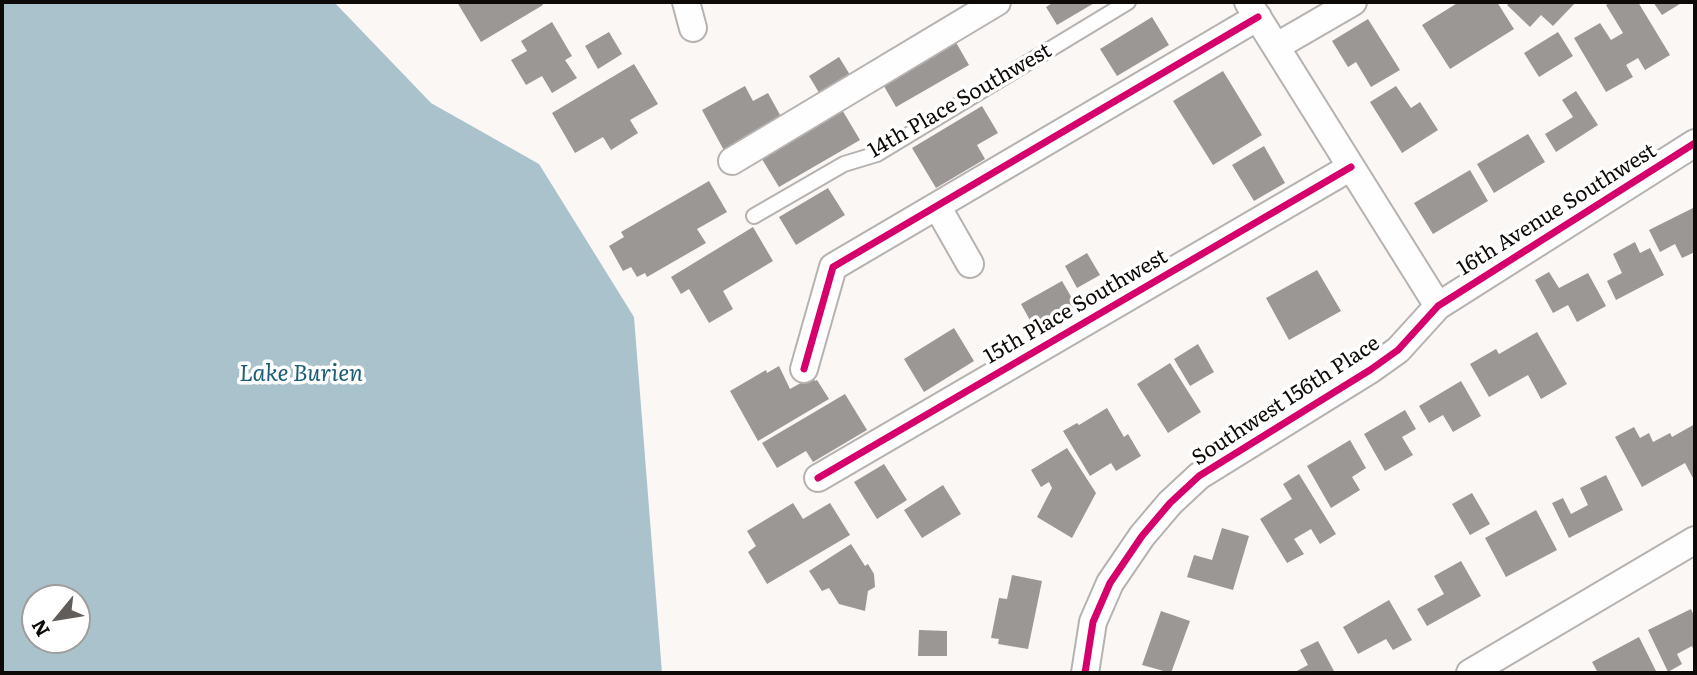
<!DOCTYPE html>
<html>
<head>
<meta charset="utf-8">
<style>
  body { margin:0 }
  #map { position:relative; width:1697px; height:675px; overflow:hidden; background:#fbf7f5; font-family:Literata,serif }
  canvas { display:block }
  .frame { position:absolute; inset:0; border:4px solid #0e0a08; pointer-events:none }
  .north { position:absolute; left:21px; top:584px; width:70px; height:70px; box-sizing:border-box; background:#fff; border:2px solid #9f9d9c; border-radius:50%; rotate:240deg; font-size:19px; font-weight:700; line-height:28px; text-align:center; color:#0e0a08 }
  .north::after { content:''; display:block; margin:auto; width:24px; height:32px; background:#615d5b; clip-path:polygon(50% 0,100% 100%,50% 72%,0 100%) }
</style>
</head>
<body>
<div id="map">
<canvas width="1697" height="675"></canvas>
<div class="frame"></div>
<div class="north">N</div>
</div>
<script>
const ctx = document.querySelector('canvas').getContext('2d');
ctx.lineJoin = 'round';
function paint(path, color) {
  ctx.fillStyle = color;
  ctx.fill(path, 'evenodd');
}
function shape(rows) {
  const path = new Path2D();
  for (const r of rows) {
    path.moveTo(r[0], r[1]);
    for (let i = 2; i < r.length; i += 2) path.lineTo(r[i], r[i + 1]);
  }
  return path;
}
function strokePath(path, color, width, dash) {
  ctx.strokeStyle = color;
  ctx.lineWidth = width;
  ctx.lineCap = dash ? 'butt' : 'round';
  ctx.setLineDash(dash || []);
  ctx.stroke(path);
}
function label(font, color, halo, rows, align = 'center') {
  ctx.font = font + ' Literata,serif';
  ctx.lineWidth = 7;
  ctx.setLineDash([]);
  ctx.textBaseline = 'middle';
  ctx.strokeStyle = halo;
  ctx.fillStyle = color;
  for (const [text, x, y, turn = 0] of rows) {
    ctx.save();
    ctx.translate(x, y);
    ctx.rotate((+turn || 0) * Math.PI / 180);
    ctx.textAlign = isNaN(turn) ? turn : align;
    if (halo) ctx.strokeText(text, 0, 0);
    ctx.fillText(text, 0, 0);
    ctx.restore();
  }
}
const water = shape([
  [2,2,334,2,431,103,539,164,634,317,662,673,2,673],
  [35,598,77,598,77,640,35,640]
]);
const building = shape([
  [457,2,542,2,543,5,481,42],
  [1054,2,1096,2,1057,25,1046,7],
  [1459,2,1497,2,1514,29,1450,69,1422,25],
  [1510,2,1576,2,1553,26,1541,15,1530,27,1507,5],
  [1611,2,1638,2,1670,55,1645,70,1638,58,1626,65,1633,77,1606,92,1574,38,1600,23,1611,40,1623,33,1606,5],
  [1653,2,1683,2,1662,15],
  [1152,17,1169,45,1117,76,1100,49],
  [1368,19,1400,70,1371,87,1356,62,1348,67,1332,41],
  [552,22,572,56,565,60,577,78,552,93,542,76,526,85,511,60,527,51,521,41],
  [609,32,622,54,598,69,585,46],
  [1558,32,1573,56,1539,77,1524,53],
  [954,39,969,65,896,107,881,81],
  [839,57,855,83,824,101,809,76],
  [634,64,658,104,630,120,638,133,611,150,603,137,575,153,552,113],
  [1223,71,1262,135,1213,165,1173,101],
  [745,86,753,101,768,93,785,124,727,156,702,110],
  [1396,86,1411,108,1420,102,1438,130,1402,153,1370,102],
  [1576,91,1598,125,1556,152,1545,134,1573,117,1562,100],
  [838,103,860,140,779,187,757,151],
  [982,106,998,133,977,145,985,159,936,188,912,148],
  [1528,134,1545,162,1494,193,1477,164],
  [1264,146,1285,183,1254,201,1232,165],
  [1470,170,1488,201,1433,234,1414,203],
  [709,181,727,212,697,229,706,243,647,277,645,273,637,277,631,267,623,271,609,246,624,237,621,232],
  [828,188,845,215,796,245,779,217],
  [1695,207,1695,252,1682,258,1675,244,1660,252,1649,230],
  [753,227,773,261,723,291,733,309,709,323,689,289,681,294,671,277],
  [1635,242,1640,253,1650,248,1664,275,1616,300,1607,281,1622,273,1613,254],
  [1087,253,1100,275,1077,288,1065,266],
  [1317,270,1341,311,1289,340,1266,298],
  [1549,272,1559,288,1588,273,1606,306,1577,322,1568,305,1553,313,1535,280],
  [1062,281,1080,312,1038,335,1021,304],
  [954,328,974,361,924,392,904,359],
  [1537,332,1567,384,1541,399,1528,375,1489,397,1470,364,1496,349,1499,354],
  [1198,344,1214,372,1190,386,1174,359],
  [1170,363,1201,412,1168,433,1137,384],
  [779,366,790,389,813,376,815,381,817,380,829,399,758,441,730,391,766,370,767,373],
  [1461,381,1481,416,1453,432,1443,415,1429,423,1419,406],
  [845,394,867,430,813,462,806,451,777,468,762,443],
  [1107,408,1124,437,1128,434,1141,456,1116,471,1111,463,1090,476,1063,431,1077,423,1079,425],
  [1405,410,1416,429,1402,437,1413,455,1385,471,1364,434],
  [1695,424,1695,482,1685,463,1642,487,1615,437,1634,427,1640,438,1649,433,1653,442,1670,433,1672,437],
  [1350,440,1366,468,1352,477,1360,490,1331,508,1307,466],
  [1067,448,1096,493,1072,538,1037,517,1052,488,1049,482,1041,487,1031,470],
  [884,464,907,500,877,519,854,482],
  [1299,474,1336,534,1320,544,1311,529,1294,539,1304,554,1287,563,1260,519,1292,499,1283,484],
  [1606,475,1623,510,1569,538,1552,503,1563,498,1571,514,1588,505,1580,488],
  [943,485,961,514,922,538,904,510],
  [1472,493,1490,524,1470,535,1452,504],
  [793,503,803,519,830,503,850,535,767,584,748,552,756,546,747,531],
  [1536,510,1557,550,1506,577,1485,538],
  [1222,528,1249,536,1233,590,1187,577,1194,555,1212,560],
  [851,544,865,566,868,564,874,574,875,587,868,591,865,611,839,604,829,588,822,591,809,571],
  [1461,561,1481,596,1427,626,1417,609,1444,594,1434,576],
  [1012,575,1042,581,1028,649,998,644,999,639,991,638,999,598,1007,599],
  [1389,600,1412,640,1393,650,1386,639,1358,654,1343,627],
  [1691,609,1695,618,1695,654,1692,646,1677,654,1682,664,1668,672,1648,630],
  [1161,611,1190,621,1171,673,1142,665],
  [919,630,947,631,947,656,918,656],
  [1639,637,1657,673,1598,673,1592,662],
  [1318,641,1335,673,1293,673,1308,665,1300,650]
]);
const lane = shape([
  [754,216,844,164,877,154,1128,2]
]);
const street = shape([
  [686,2,693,28],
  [1248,2,1438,306],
  [1277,46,1353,2],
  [732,161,997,2],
  [937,206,970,264],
  [804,369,833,267,1258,17],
  [818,478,1351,167],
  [1085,673,1093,622,1110,583,1142,536,1170,503,1199,476,1370,370,1398,350,1438,306,1695,143],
  [1470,673,1695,540]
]);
const cycleway = shape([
  [804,369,833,267,1258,17],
  [818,478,1351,167],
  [1085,673,1093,622,1110,583,1142,536,1170,503,1199,476,1370,370,1398,350,1438,306,1695,143]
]);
const streetNames = [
  ["14th Place Southwest",960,101,-30],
  ["16th Avenue Southwest",1557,210,-32],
  ["15th Place Southwest",1076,307,-30],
  ["Southwest 156th Place",1286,401,-33]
];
const waterNames = [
  ["Lake Burien",301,374]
];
paint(water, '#aac2cc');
paint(building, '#9b9795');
strokePath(lane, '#b6b2b0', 18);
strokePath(street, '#b6b2b0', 30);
strokePath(lane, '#fefefe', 14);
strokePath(street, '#fefefe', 26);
strokePath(cycleway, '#d6006c', 7);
label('21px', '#0e0a08', '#fff', streetNames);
label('italic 23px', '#1d5e76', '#fff', waterNames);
</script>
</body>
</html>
